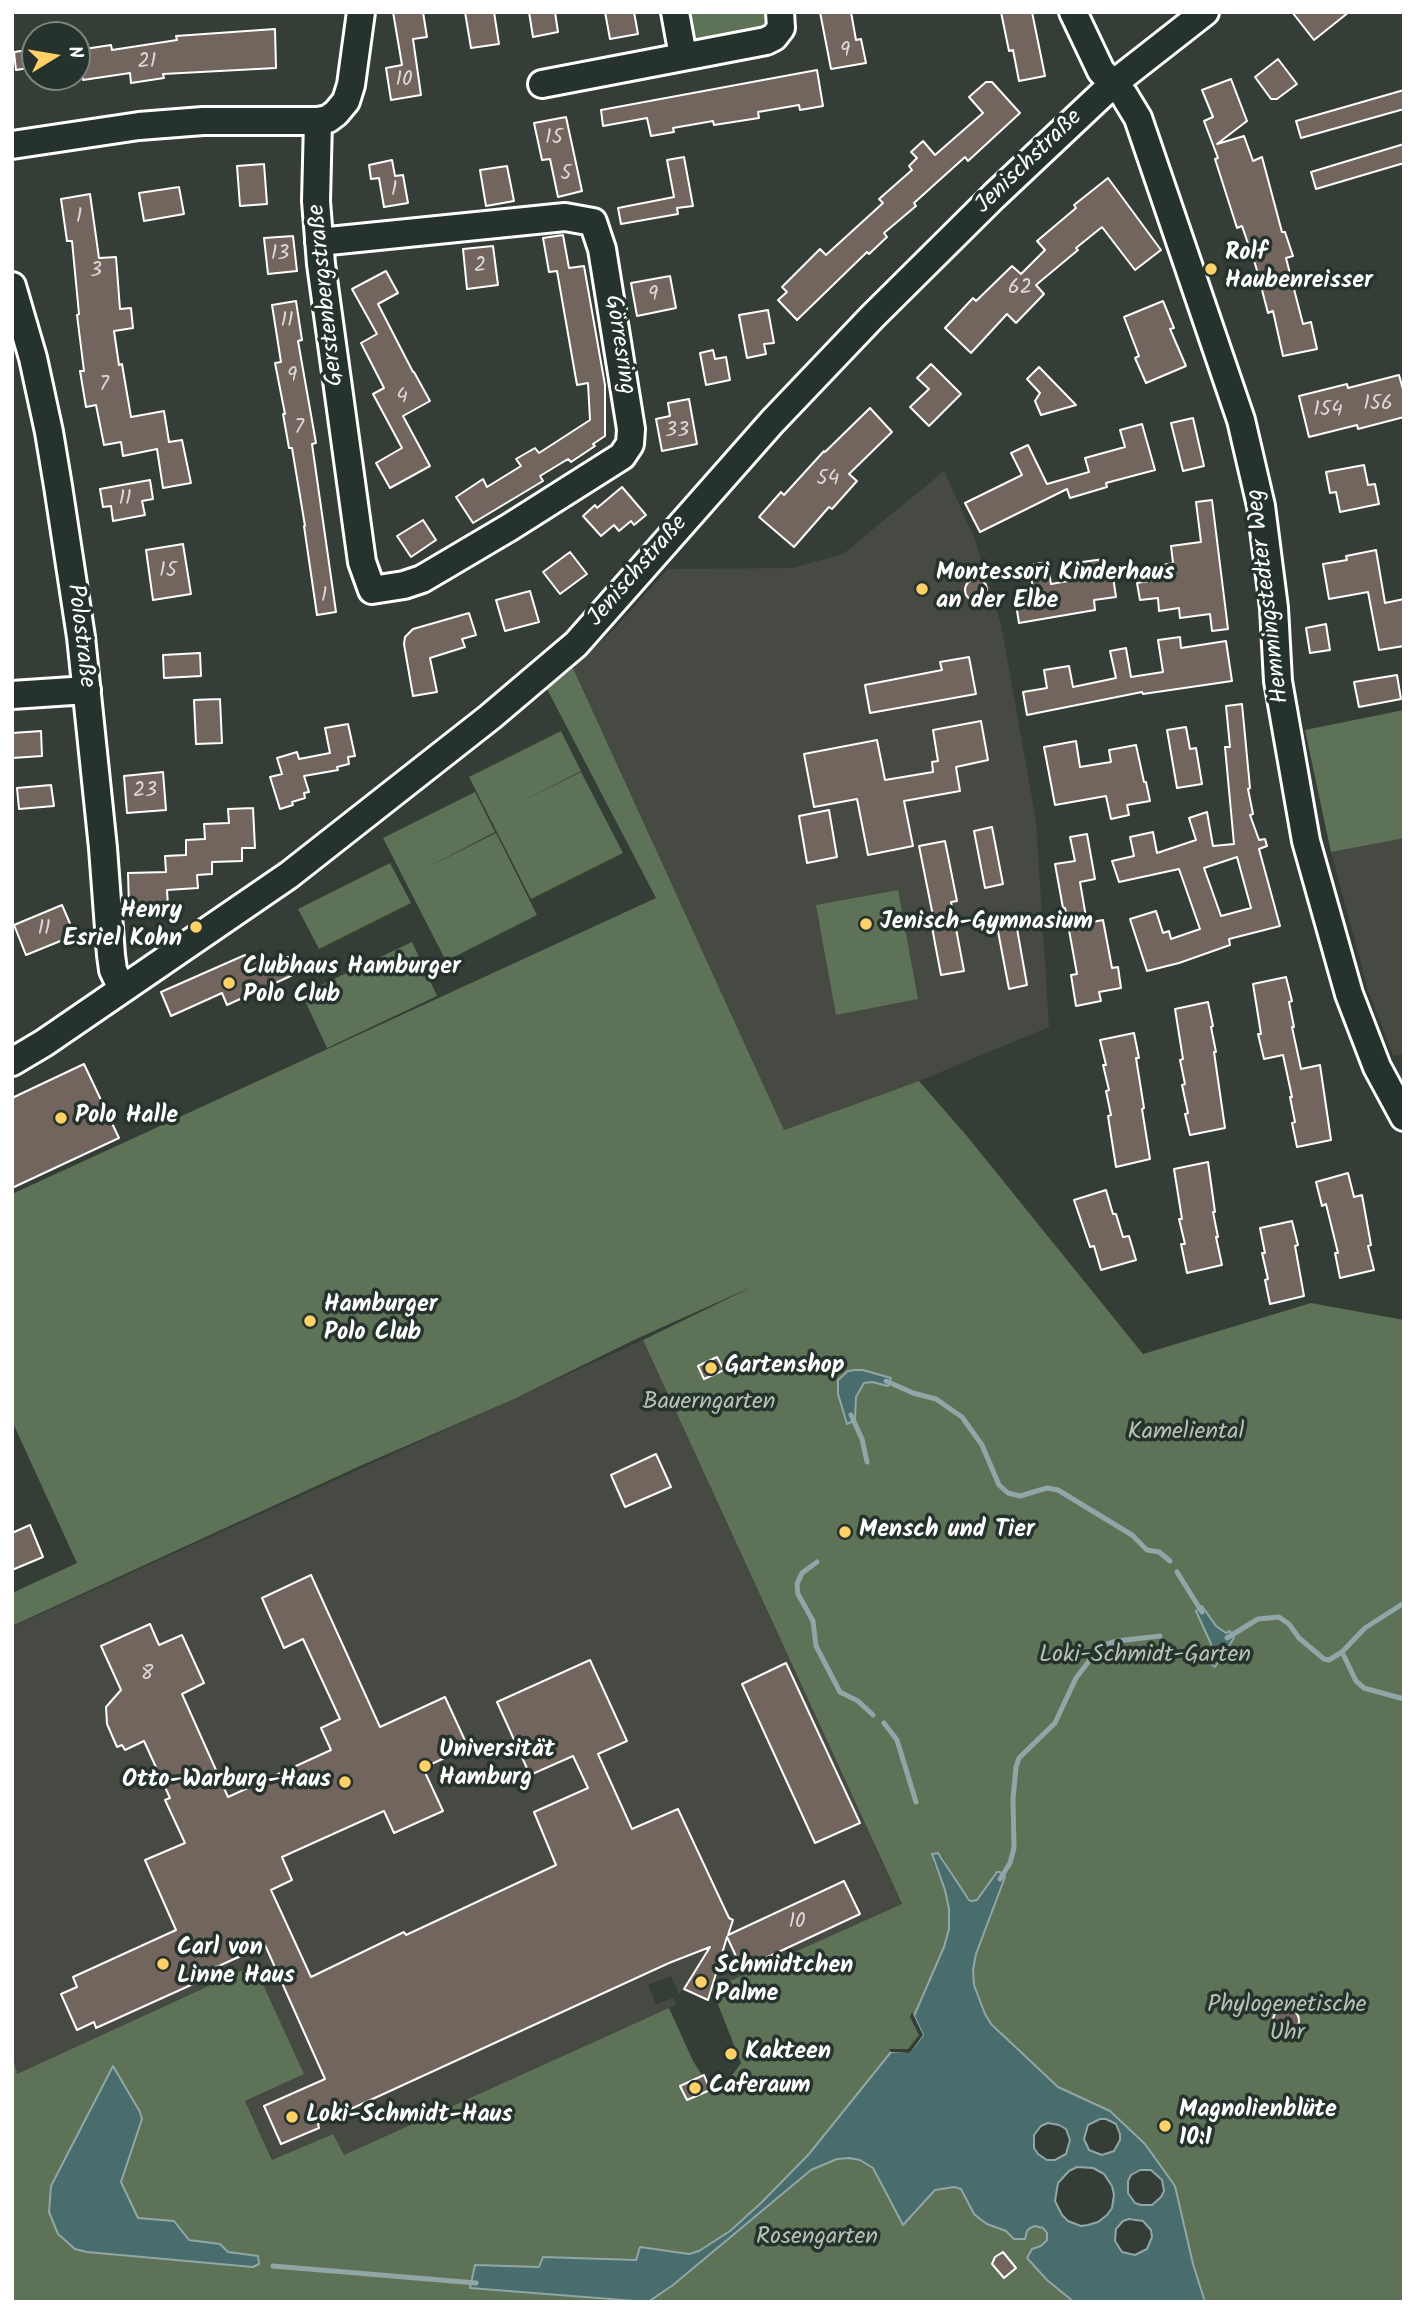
<!DOCTYPE html>
<html>
<head>
<meta charset="utf-8">
<style>
  body { margin:0 }
  #map { position:relative; width:1416px; height:2314px; overflow:hidden; background:#353d37; font-family:Kalam,sans-serif }
  canvas { display:block }
  .frame { position:absolute; inset:0; border:14px solid #fff; pointer-events:none }
  .north { position:absolute; left:21px; top:21px; width:70px; height:70px; box-sizing:border-box; background:#26332d; border:2px solid #7d8581; border-radius:50%; rotate:79deg; font-size:19px; font-weight:700; line-height:28px; text-align:center; color:#fff }
  .north::after { content:''; display:block; margin:auto; width:24px; height:32px; background:#ffd166; clip-path:polygon(50% 0,100% 100%,50% 72%,0 100%) }
</style>
</head>
<body>
<div id="map">
<canvas width="1416" height="2314"></canvas>
<div class="frame"></div>
<div class="north">N</div>
</div>
<script>
const ctx = document.querySelector('canvas').getContext('2d');
ctx.lineJoin = 'round';
function paint(path, color) {
  ctx.fillStyle = color;
  ctx.fill(path, 'evenodd');
}
function shape(rows) {
  const path = new Path2D();
  for (const r of rows) {
    if (r.length === 3) {
      path.moveTo(r[0] + r[2], r[1]);
      path.arc(r[0], r[1], r[2], 0, 2 * Math.PI);
      continue;
    }
    path.moveTo(r[0], r[1]);
    for (let i = 2; i < r.length; i += 2) path.lineTo(r[i], r[i + 1]);
  }
  return path;
}
function strokePath(path, color, width, dash) {
  ctx.strokeStyle = color;
  ctx.lineWidth = width;
  ctx.lineCap = dash ? 'butt' : 'round';
  ctx.setLineDash(dash || []);
  ctx.stroke(path);
}
function label(font, color, halo, rows, align = 'center') {
  ctx.font = font + ' Kalam,sans-serif';
  ctx.lineWidth = 7;
  ctx.setLineDash([]);
  ctx.textBaseline = 'middle';
  ctx.strokeStyle = halo;
  ctx.fillStyle = color;
  for (const [text, x, y, turn = 0] of rows) {
    ctx.save();
    ctx.translate(x, y);
    ctx.rotate((+turn || 0) * Math.PI / 180);
    ctx.textAlign = isNaN(turn) ? turn : align;
    if (halo) ctx.strokeText(text, 0, 0);
    ctx.fillText(text, 0, 0);
    ctx.restore();
  }
}
const built = shape([
  [944,471,974,537,1001,624,1036,821,1049,1027,919,1081,784,1130,573,668,616,627,668,569,792,568,843,554],
  [1404,710,1404,1054,1393,1056,1368,990,1331,852,1305,730],
  [643,1340,902,1905,712,1989,715,1973,697,1966,684,1989,679,1994,671,1976,648,1985,656,2004,673,1998,676,2005,344,2155,332,2134,273,2161,245,2101,304,2074,253,1965,17,2074,12,2052,12,1627]
]);
const green = shape([
  [681,12,773,12,769,29,695,44,691,40],
  [573,668,784,1130,919,1081,966,1135,1143,1354,1311,1303,1404,1320,1404,2302,1205,2302,1193,2264,1175,2186,1145,2144,1110,2111,1058,2087,991,2024,985,2014,974,1985,973,1970,976,1954,1005,1876,988,1885,977,1900,973,1902,962,1890,942,1856,932,1854,934,1864,945,1890,949,1909,949,1929,944,1947,918,2004,923,2035,910,2053,761,2203,730,2231,699,2251,689,2254,640,2247,636,2260,544,2257,539,2267,475,2265,470,2288,634,2302,12,2302,12,2052,17,2074,254,1965,304,2074,245,2101,272,2160,333,2134,344,2155,669,2008,693,2061,711,2089,728,2081,741,2063,712,1989,902,1904,643,1340,756,1285,634,1340,514,1399,360,1466,12,1626,12,1593,77,1563,12,1421,12,1194,656,898,547,689],
  [113,2067,140,2112,142,2119,121,2182,138,2218,174,2221,189,2240,220,2244,228,2252,258,2256,58,2234,49,2212,51,2186],
  [1404,710,1404,838,1331,852,1305,730],
  [561,731,581,771,519,803,581,772,623,853,531,899,469,777],
  [475,792,495,832,424,869,496,833,537,915,446,961,383,838],
  [390,863,411,903,319,949,298,909],
  [898,890,918,999,836,1015,816,905],
  [412,942,437,996,327,1048,302,994],
  [849,2158,860,2160,873,2168,900,2221,913,2214,935,2190,954,2187,961,2189,974,2214,980,2219,987,2224,1006,2231,1014,2239,1025,2236,1030,2228,1035,2226,1043,2228,1047,2233,1047,2239,1041,2247,1036,2248,1047,2280,1074,2302,648,2302,673,2285,811,2170,837,2159]
]);
const water = shape([
  [855,1370,863,1370,891,1378,888,1386,872,1382,864,1383,856,1397,855,1420,847,1424,838,1394,838,1380,848,1371,855,1370],
  [1202,1606,1216,1626,1226,1633,1230,1631,1234,1638,1215,1667,1212,1665,1212,1646,1196,1611,1202,1606],
  [938,1853,969,1900,972,1901,977,1900,997,1872,1000,1872,1005,1877,976,1954,973,1970,974,1985,985,2014,991,2024,1058,2087,1110,2111,1145,2144,1175,2186,1193,2264,1205,2302,1074,2302,1047,2280,1027,2258,1032,2249,1041,2246,1047,2240,1047,2233,1043,2228,1035,2226,1030,2228,1027,2231,1025,2239,1014,2239,1006,2231,987,2224,980,2219,974,2214,961,2189,954,2187,935,2190,903,2225,873,2168,860,2160,849,2158,837,2159,811,2170,673,2285,648,2302,470,2288,475,2265,539,2267,543,2257,636,2260,640,2247,689,2254,699,2251,730,2231,761,2203,809,2154,891,2052,910,2052,923,2035,914,2016,944,1947,949,1929,949,1909,945,1890,932,1854,938,1853],
  [1100,2119,1106,2119,1116,2124,1120,2134,1120,2140,1114,2151,1102,2155,1089,2150,1084,2139,1088,2125,1100,2119],
  [1048,2123,1059,2125,1066,2129,1070,2140,1066,2154,1055,2160,1047,2160,1038,2154,1034,2148,1034,2135,1041,2126,1048,2123],
  [1077,2167,1093,2168,1104,2174,1112,2186,1114,2195,1112,2208,1107,2215,1098,2222,1088,2225,1081,2226,1068,2221,1062,2215,1055,2201,1058,2183,1069,2171,1077,2167],
  [1140,2170,1151,2170,1162,2180,1164,2191,1161,2197,1152,2205,1141,2205,1135,2203,1128,2193,1128,2181,1131,2175,1140,2170],
  [1129,2219,1143,2221,1151,2230,1152,2237,1147,2249,1135,2255,1122,2252,1115,2241,1116,2229,1123,2221,1129,2219],
  [113,2066,140,2112,142,2119,121,2182,138,2218,174,2221,189,2240,220,2244,228,2252,258,2256,259,2264,253,2267,87,2252,75,2249,58,2234,49,2212,51,2186,113,2066]
]);
const pier = shape([
  [912,2012,923,2035,910,2053,891,2052,889,2049,908,2049,919,2035,910,2017]
]);
const stream = shape([
  [886,1381,913,1393,936,1399,962,1417,982,1445,999,1485,1008,1493,1020,1496,1047,1488,1058,1490,1132,1535,1147,1550,1159,1552,1170,1561],
  [851,1415,862,1439,867,1462],
  [817,1562,802,1573,797,1584,798,1594,813,1621,816,1646,840,1692,858,1701,873,1715],
  [1177,1572,1202,1612],
  [1227,1638,1258,1619,1279,1617,1289,1624,1299,1638,1324,1659,1329,1660,1342,1652,1365,1628,1404,1603],
  [1342,1652,1356,1681,1364,1688,1404,1699],
  [884,1723,897,1740,916,1802],
  [1000,1879,1010,1863,1014,1848,1013,1799,1016,1767,1019,1758,1055,1723,1076,1678,1096,1652,1104,1645,1117,1641,1160,1636],
  [273,2266,476,2283]
]);
const building = shape([
  [393,12,423,12,427,37,413,39,421,95,391,100,386,68,402,65,393,12],
  [465,12,494,12,499,44,471,48,465,12],
  [529,12,555,12,558,32,533,37,529,12],
  [605,12,634,12,638,34,610,39,605,12],
  [820,12,851,12,856,40,861,39,866,63,831,69,820,12],
  [1001,12,1032,12,1045,76,1019,81,1013,50,1009,51,1001,12],
  [1292,12,1349,12,1314,40,1292,12],
  [275,29,276,68,163,74,164,78,131,83,130,73,83,80,82,75,78,50,111,45,112,50,177,40,176,36,275,29],
  [35,49,35,67,16,70,14,52,35,49],
  [1278,59,1297,84,1277,99,1271,99,1255,77,1278,59],
  [817,70,823,106,800,110,799,105,758,112,759,118,714,125,713,121,673,128,674,132,651,136,647,118,603,126,601,110,817,70],
  [1231,79,1247,121,1217,144,1244,136,1253,161,1262,157,1282,232,1285,232,1293,256,1286,258,1303,324,1311,322,1317,349,1283,356,1273,311,1268,313,1256,267,1242,226,1237,228,1215,159,1218,158,1204,121,1213,117,1202,90,1231,79],
  [986,82,992,82,1020,113,968,161,965,157,914,203,916,206,884,233,887,237,869,254,867,252,797,320,778,300,787,292,782,287,820,249,826,255,883,203,879,199,912,170,909,166,917,158,911,152,923,141,935,155,983,113,969,97,986,82],
  [1404,90,1404,109,1301,138,1296,121,1404,90],
  [566,117,582,191,558,197,550,159,542,160,534,123,566,117],
  [1404,144,1404,163,1316,189,1311,172,1404,144],
  [684,157,693,206,677,208,678,214,621,224,618,208,674,197,667,160,684,157],
  [392,160,395,176,403,175,408,203,384,207,379,178,371,179,369,165,392,160],
  [264,164,267,204,240,206,237,166,264,164],
  [507,166,514,201,486,206,480,170,507,166],
  [1108,178,1161,250,1135,270,1102,227,1076,248,1078,250,1036,285,1044,294,1016,323,1007,314,971,353,945,328,973,298,976,301,1012,266,1021,274,1045,250,1037,241,1076,208,1074,205,1108,178],
  [179,187,184,214,144,221,139,193,179,187],
  [90,194,99,258,116,257,120,309,131,308,133,328,114,331,119,365,122,364,131,417,164,411,169,442,182,440,191,483,163,488,157,449,123,456,121,442,104,445,96,405,86,407,80,371,84,371,77,315,79,314,72,241,67,241,61,199,90,194],
  [563,235,569,268,584,266,605,385,605,436,593,444,595,446,571,462,568,459,540,476,543,481,473,523,456,497,483,479,487,487,521,466,516,459,535,448,539,453,590,420,588,383,577,385,557,271,549,272,543,238,563,235],
  [293,236,297,271,268,274,264,238,293,236],
  [493,246,498,285,467,289,463,249,493,246],
  [386,271,398,293,378,304,413,372,414,372,430,401,403,416,430,466,390,488,376,463,402,448,373,394,384,388,361,343,377,334,352,289,386,271],
  [670,276,676,308,637,316,631,283,670,276],
  [296,301,302,340,298,341,316,443,312,444,336,612,317,615,304,526,305,526,292,448,289,448,283,414,285,414,275,363,281,362,272,305,296,301],
  [1163,301,1174,328,1170,329,1186,366,1146,383,1135,358,1139,356,1124,317,1163,301],
  [768,310,774,343,764,344,766,354,747,358,739,315,768,310],
  [713,350,715,359,726,357,730,380,706,385,700,353,713,350],
  [931,364,961,394,929,426,910,407,929,389,917,378,931,364],
  [1039,367,1076,405,1041,415,1035,401,1040,393,1027,379,1039,367],
  [1399,375,1404,393,1404,417,1358,429,1357,425,1309,437,1299,396,1347,384,1348,388,1399,375],
  [689,399,697,444,662,451,656,419,670,416,668,403,689,399],
  [870,408,892,432,849,474,857,481,832,509,829,507,794,547,759,517,781,492,784,495,824,451,825,452,870,408],
  [1193,418,1204,466,1183,471,1171,423,1193,418],
  [1142,424,1155,470,1106,483,1107,487,1070,498,1067,489,980,532,965,503,1022,475,1011,453,1028,445,1047,484,1089,472,1085,458,1125,447,1120,430,1142,424],
  [1364,465,1368,485,1375,484,1379,504,1340,512,1336,492,1330,493,1326,472,1364,465],
  [150,480,153,499,142,501,145,515,113,521,111,506,103,507,100,489,150,480],
  [622,487,646,515,634,525,631,521,619,531,614,525,601,536,583,516,595,505,597,508,622,487],
  [1212,500,1228,629,1212,631,1210,614,1180,618,1179,608,1159,611,1158,598,1140,600,1137,583,1155,580,1153,567,1173,563,1171,546,1201,542,1196,502,1212,500],
  [423,520,436,540,411,557,397,536,423,520],
  [183,544,191,594,153,600,146,550,183,544],
  [1376,550,1385,603,1404,599,1404,646,1379,650,1368,592,1329,599,1323,564,1347,560,1346,556,1376,550],
  [570,552,587,574,560,594,543,572,570,552],
  [1104,559,1106,571,1112,570,1116,597,1094,600,1095,610,1019,623,1015,598,1034,595,1029,565,1047,562,1051,584,1085,578,1082,562,1104,559],
  [976,590,11],
  [530,591,539,622,505,631,496,600,530,591],
  [469,613,476,635,462,639,465,647,430,658,437,692,413,696,404,644,405,637,413,629,469,613],
  [1326,624,1330,650,1310,653,1306,628,1326,624],
  [1180,637,1181,648,1226,641,1232,681,1143,694,1142,692,1027,715,1023,692,1047,688,1044,670,1069,666,1073,687,1116,678,1110,651,1126,648,1131,677,1163,672,1158,640,1180,637],
  [200,653,201,676,164,678,163,655,200,653],
  [969,657,976,694,870,713,865,685,942,670,940,662,969,657],
  [1397,675,1401,699,1359,707,1354,682,1397,675],
  [220,699,222,743,196,744,194,700,220,699],
  [1242,704,1250,788,1248,789,1253,814,1250,815,1259,840,1265,839,1267,846,1259,849,1280,926,1229,939,1230,945,1179,963,1147,971,1130,919,1156,911,1163,933,1169,931,1171,939,1200,929,1179,869,1119,882,1112,861,1134,856,1130,837,1153,832,1157,853,1196,840,1189,818,1207,812,1213,846,1234,844,1225,747,1230,747,1226,706,1242,704],
  [1237,857,1251,908,1221,916,1204,868,1237,857],
  [981,721,988,760,956,767,960,791,904,801,913,846,868,855,857,799,814,807,804,754,877,740,885,780,933,772,932,762,938,761,933,730,981,721],
  [348,724,355,756,348,757,349,764,337,767,338,770,304,776,309,792,304,793,305,798,292,802,293,805,280,809,270,777,282,774,277,758,297,752,299,759,330,753,325,728,348,724],
  [1186,727,1190,749,1196,748,1202,784,1177,788,1167,730,1186,727],
  [41,731,42,756,12,758,12,733,41,731],
  [1076,741,1080,767,1111,762,1109,750,1136,745,1144,782,1146,782,1150,801,1127,805,1129,815,1111,819,1106,796,1055,805,1044,747,1076,741],
  [163,772,166,810,127,813,124,776,163,772],
  [51,785,54,806,19,809,17,788,51,785],
  [253,808,255,848,242,848,242,861,212,862,212,874,197,875,198,888,167,890,168,905,129,907,128,873,166,872,165,856,186,855,186,840,205,839,204,824,229,823,228,809,253,808],
  [829,810,837,857,807,863,799,816,829,810],
  [992,827,1003,884,985,888,974,831,992,827],
  [1087,834,1095,879,1080,882,1087,923,1103,920,1112,968,1118,967,1121,988,1099,992,1101,1001,1076,1006,1071,975,1077,974,1065,908,1063,908,1055,864,1075,861,1070,837,1087,834],
  [945,841,957,901,951,902,964,971,941,975,931,922,934,921,919,846,945,841],
  [62,905,75,935,26,955,14,925,62,905],
  [1016,923,1027,985,1009,989,997,926,1016,923],
  [262,954,267,966,288,957,295,974,227,1005,222,993,171,1016,161,992,245,955,247,960,262,954],
  [1286,977,1292,1001,1289,1002,1294,1027,1292,1027,1301,1069,1320,1065,1331,1140,1297,1147,1292,1123,1295,1122,1290,1097,1292,1097,1283,1055,1264,1059,1258,1034,1261,1034,1253,984,1286,977],
  [1208,1002,1213,1026,1211,1027,1216,1052,1214,1052,1225,1128,1190,1135,1185,1114,1188,1113,1182,1085,1185,1084,1180,1060,1183,1059,1175,1009,1208,1002],
  [1134,1033,1139,1058,1136,1058,1144,1108,1142,1109,1150,1159,1116,1167,1108,1116,1111,1115,1106,1091,1109,1090,1103,1065,1106,1065,1100,1040,1134,1033],
  [84,1064,119,1138,12,1188,12,1098,84,1064],
  [1208,1162,1215,1212,1213,1212,1218,1237,1216,1237,1222,1265,1187,1273,1181,1244,1185,1244,1179,1219,1182,1219,1174,1169,1208,1162],
  [1348,1173,1354,1197,1362,1195,1371,1245,1368,1246,1374,1270,1340,1278,1335,1253,1338,1253,1326,1204,1322,1206,1316,1182,1348,1173],
  [1106,1190,1113,1214,1116,1214,1123,1237,1129,1236,1136,1260,1101,1270,1094,1246,1090,1247,1074,1200,1106,1190],
  [1292,1221,1298,1245,1295,1246,1304,1296,1270,1304,1265,1280,1268,1279,1262,1253,1265,1253,1260,1228,1292,1221],
  [717,1357,724,1370,704,1379,698,1366,717,1357],
  [656,1454,671,1487,625,1507,611,1475,656,1454],
  [30,1525,43,1557,12,1570,12,1533,30,1525],
  [311,1575,380,1727,445,1697,468,1747,423,1768,443,1811,394,1833,384,1811,282,1857,292,1880,271,1890,311,1977,404,1932,406,1935,556,1865,534,1812,588,1788,573,1756,530,1775,497,1702,590,1660,627,1741,598,1754,632,1829,678,1809,729,1918,733,1920,728,1935,844,1881,860,1914,742,1969,727,1937,708,2000,684,1989,710,1947,669,1963,318,2124,319,2128,281,2144,264,2106,325,2079,265,1945,199,1975,202,1980,96,2028,94,2022,77,2030,61,1994,77,1987,73,1977,176,1930,145,1860,185,1843,165,1800,170,1798,144,1741,125,1750,122,1745,117,1747,107,1724,106,1707,121,1690,101,1646,150,1624,159,1645,182,1635,204,1683,182,1694,228,1797,331,1750,321,1728,340,1719,303,1639,284,1648,262,1598,311,1575],
  [786,1663,860,1823,815,1843,742,1684,786,1663],
  [1286,2021,13],
  [704,2075,710,2090,687,2100,680,2086,704,2075],
  [1003,2252,1016,2268,1004,2278,992,2264,995,2257,1003,2252]
]);
const minor = shape([
  [675,12,683,56],
  [1073,12,1101,71,1124,95,1138,118,1241,420,1261,506,1274,608,1278,681,1306,841,1349,994,1377,1067,1404,1117],
  [542,84,766,41,774,37,781,28,780,12],
  [318,121,316,201,321,264,362,562,372,590,404,585,422,579,510,527,622,456,630,444,631,429,602,249,593,222,565,217,319,242],
  [12,145,139,126,203,121,318,121,328,119,336,113,346,101,351,85,361,12],
  [12,286,33,358,49,432,58,486,81,637,103,848,111,955,113,970,122,989],
  [12,695,87,690],
  [12,1062,44,1043,289,875,490,717,576,644,772,422,873,316,994,196,1113,84,1205,12]
]);
const markers = [
  [1211,269,7,"#ffd166"],
  [922,589,7,"#ffd166"],
  [866,924,7,"#ffd166"],
  [196,927,7,"#ffd166"],
  [229,983,7,"#ffd166"],
  [61,1118,7,"#ffd166"],
  [310,1321,7,"#ffd166"],
  [711,1368,7,"#ffd166"],
  [845,1532,7,"#ffd166"],
  [425,1766,7,"#ffd166"],
  [345,1782,7,"#ffd166"],
  [163,1964,7,"#ffd166"],
  [701,1982,7,"#ffd166"],
  [731,2054,7,"#ffd166"],
  [695,2088,7,"#ffd166"],
  [292,2117,7,"#ffd166"],
  [1165,2126,7,"#ffd166"]
];
const numberNames = [
  ["9",845,52],
  ["21",147,63],
  ["10",404,81],
  ["15",554,139],
  ["5",566,175],
  ["1",394,191],
  ["1",79,218],
  ["13",280,255],
  ["2",480,267],
  ["3",96,272],
  ["62",1020,289],
  ["9",653,296],
  ["11",287,322],
  ["9",292,377],
  ["7",104,386],
  ["4",402,398],
  ["156",1378,405],
  ["154",1328,411],
  ["7",299,429],
  ["33",677,432],
  ["54",828,480],
  ["11",125,500],
  ["15",168,572],
  ["1",324,597],
  ["23",145,792],
  ["11",44,930],
  ["8",147,1675],
  ["10",797,1923]
];
const streetNames = [
  ["Jenischstraße",1030,163,-44],
  ["Gerstenbergstraße",328,295,-96],
  ["Görresring",618,345,81],
  ["Jenischstraße",639,572,-49],
  ["Hemmingstedter Weg",1270,596,-97],
  ["Polostraße",79,636,83]
];
const poiNames = [
  ["Rolf",1225,255],
  ["Haubenreisser",1225,283],
  ["Montessori Kinderhaus",936,575],
  ["an der Elbe",936,603],
  ["Henry",182,913,"right"],
  ["Esriel Kohn",182,941,"right"],
  ["Jenisch-Gymnasium",880,924],
  ["Clubhaus Hamburger",243,969],
  ["Polo Club",243,997],
  ["Polo Halle",75,1118],
  ["Hamburger",324,1307],
  ["Polo Club",324,1335],
  ["Gartenshop",725,1368],
  ["Mensch und Tier",859,1532],
  ["Universität",439,1752],
  ["Hamburg",439,1780],
  ["Otto-Warburg-Haus",331,1782,"right"],
  ["Carl von",177,1950],
  ["Linne Haus",177,1978],
  ["Schmidtchen",715,1968],
  ["Palme",715,1996],
  ["Kakteen",745,2054],
  ["Caferaum",709,2088],
  ["Magnolienblüte",1179,2112],
  ["10:1",1179,2140],
  ["Loki-Schmidt-Haus",306,2117]
];
const parkNames = [
  ["Bauerngarten",709,1404],
  ["Kameliental",1186,1434],
  ["Loki-Schmidt-Garten",1145,1657],
  ["Phylogenetische",1287,2007],
  ["Uhr",1287,2035],
  ["Rosengarten",817,2239]
];
paint(built, '#474943');
paint(green, '#5d7256');
paint(water, '#486d6c');
strokePath(water, '#91a7a7', 2);
paint(pier, '#353d37');
strokePath(stream, '#91a7a7', 5);
paint(building, '#72655e');
strokePath(building, '#fff', 2);
strokePath(minor, '#fff', 32);
strokePath(minor, '#26332d', 26);
for (const [x, y, r, color] of markers) {
  const dot = new Path2D();
  dot.arc(x, y, r, 0, 2 * Math.PI);
  ctx.fillStyle = color;
  ctx.fill(dot);
  strokePath(dot, '#26332d', 2.5);
}
label('21px', '#dcd8d7', null, numberNames);
label('24px', '#fff', '#26332d', streetNames);
label('bold 24px', '#fff', '#26332d', poiNames, 'left');
label('24px', '#b6c0b3', '#26332d', parkNames);
</script>
</body>
</html>
